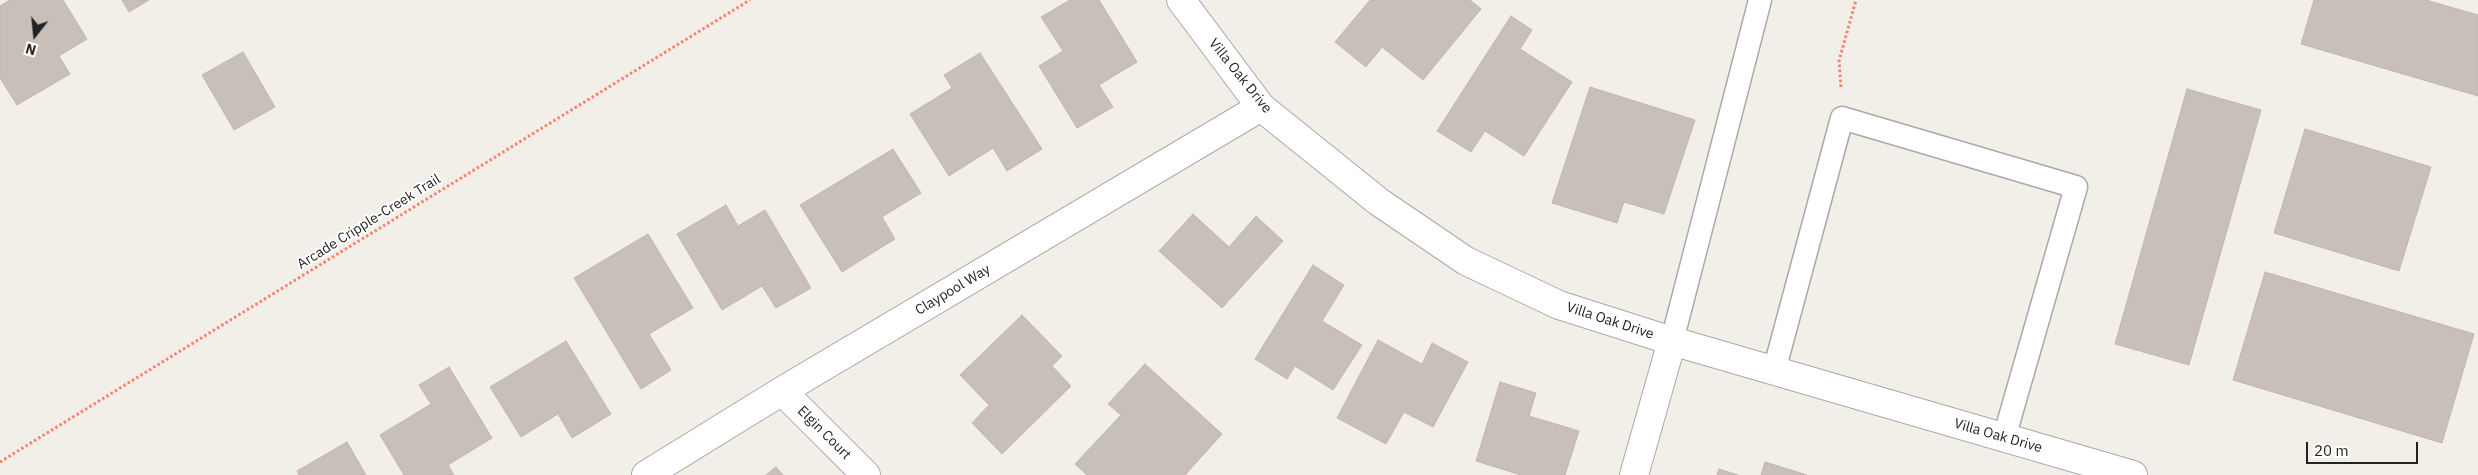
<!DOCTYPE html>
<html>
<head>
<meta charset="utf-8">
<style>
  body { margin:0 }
  #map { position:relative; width:2478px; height:475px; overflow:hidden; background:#f2efe9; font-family:"IBM Plex Sans",sans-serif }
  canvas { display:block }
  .north { position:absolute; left:10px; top:10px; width:50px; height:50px; -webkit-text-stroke:4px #fff; paint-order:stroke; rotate:196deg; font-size:14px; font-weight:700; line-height:20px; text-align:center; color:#222 }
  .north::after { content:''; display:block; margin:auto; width:18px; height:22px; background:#222; clip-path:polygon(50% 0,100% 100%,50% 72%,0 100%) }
  .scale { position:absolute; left:2306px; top:442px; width:112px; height:22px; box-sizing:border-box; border:2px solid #222; border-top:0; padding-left:6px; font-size:15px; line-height:18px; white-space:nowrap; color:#222; -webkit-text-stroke:4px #fff; paint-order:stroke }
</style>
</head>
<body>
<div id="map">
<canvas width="2478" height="475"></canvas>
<div class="north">N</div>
<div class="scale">20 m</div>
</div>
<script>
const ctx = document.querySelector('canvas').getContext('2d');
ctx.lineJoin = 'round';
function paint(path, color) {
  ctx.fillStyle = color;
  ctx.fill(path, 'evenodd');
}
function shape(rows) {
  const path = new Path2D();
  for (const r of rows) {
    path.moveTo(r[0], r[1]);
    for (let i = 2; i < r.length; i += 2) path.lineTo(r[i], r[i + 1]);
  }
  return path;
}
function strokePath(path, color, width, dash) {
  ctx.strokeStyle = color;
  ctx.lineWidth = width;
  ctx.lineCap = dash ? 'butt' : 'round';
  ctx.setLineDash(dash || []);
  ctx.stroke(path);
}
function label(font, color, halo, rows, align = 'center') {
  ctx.font = font + ' "IBM Plex Sans",sans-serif';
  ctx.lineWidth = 4;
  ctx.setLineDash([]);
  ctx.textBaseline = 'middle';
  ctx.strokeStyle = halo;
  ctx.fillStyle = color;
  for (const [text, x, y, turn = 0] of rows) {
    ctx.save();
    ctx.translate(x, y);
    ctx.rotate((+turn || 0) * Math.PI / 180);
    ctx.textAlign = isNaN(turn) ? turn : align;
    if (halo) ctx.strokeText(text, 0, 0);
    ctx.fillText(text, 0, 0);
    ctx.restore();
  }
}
const building = shape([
  [10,0,63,0,87,39,59,56,70,74,17,105,0,78,0,6,10,0],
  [122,0,149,0,129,12,122,0],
  [1070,0,1099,0,1137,62,1099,85,1113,107,1077,128,1039,66,1063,51,1041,17,1070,0],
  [1370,0,1470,0,1481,9,1423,80,1382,47,1366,67,1335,42,1370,0],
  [2314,0,2426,0,2478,15,2478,96,2301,44,2314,0],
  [1511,16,1532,30,1520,49,1572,82,1524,156,1485,131,1471,152,1437,131,1511,16],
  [243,52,275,107,234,130,202,75,243,52],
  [980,53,1042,149,1007,171,993,148,949,176,910,114,952,88,944,75,980,53],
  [1590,87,1695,120,1664,214,1624,202,1617,223,1552,203,1590,87],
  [2187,89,2261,110,2189,365,2115,344,2187,89],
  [2305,129,2431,167,2399,271,2274,233,2305,129],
  [893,149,921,193,882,217,895,239,842,272,800,205,893,149],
  [726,205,738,226,765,210,811,288,776,308,762,286,722,310,677,234,726,205],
  [1193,214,1229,247,1256,216,1283,241,1222,308,1159,251,1193,214],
  [648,234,693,308,649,334,671,370,641,389,574,278,648,234],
  [1313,265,1344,285,1322,321,1362,345,1333,390,1295,366,1287,379,1255,359,1313,265],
  [2265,272,2474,334,2442,443,2233,380,2265,272],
  [1022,315,1062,356,1052,366,1071,386,1002,454,972,423,989,405,960,375,1022,315],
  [1378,340,1422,364,1432,343,1468,362,1433,427,1404,412,1386,444,1337,418,1378,340],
  [566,341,611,414,572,438,558,414,521,437,490,387,566,341],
  [1145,364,1222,434,1185,475,1087,475,1075,464,1121,415,1108,404,1145,364],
  [449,367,492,438,448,465,454,475,404,475,380,435,431,404,419,385,449,367],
  [1500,382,1536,393,1529,416,1579,431,1565,475,1521,475,1476,461,1500,382],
  [347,442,366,475,299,475,297,471,347,442],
  [1765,462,1807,475,1761,475,1765,462],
  [776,467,783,475,766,475,776,467],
  [1719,469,1738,475,1717,475,1719,469]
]);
const path = shape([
  [1841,87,1839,61,1856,0],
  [0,462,750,0]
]);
const service = shape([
  [1672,341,1760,0],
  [1774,371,1842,118,2076,187,2004,438]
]);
const minor = shape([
  [782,391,866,475],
  [646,475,782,391,1261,107],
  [1634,475,1672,341]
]);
const tertiary = shape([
  [1181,0,1261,107,1379,202,1466,261,1559,305,1672,341,2133,475]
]);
const streetNames = [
  ["Villa Oak Drive",1240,76,51],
  ["Arcade Cripple-Creek Trail",369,222,-32],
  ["Claypool Way",953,290,-31],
  ["Villa Oak Drive",1610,321,18],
  ["Elgin Court",824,433,45],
  ["Villa Oak Drive",1998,436,16]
];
paint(building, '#c7bfb8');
strokePath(building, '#c4b6ab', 1);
strokePath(service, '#a9a9a9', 25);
strokePath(minor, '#a9a9a9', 30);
strokePath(tertiary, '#a9a9a9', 30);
strokePath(path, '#fa8072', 3, [2.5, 2.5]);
strokePath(service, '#fff', 22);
strokePath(minor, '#fff', 28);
strokePath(tertiary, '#fff', 28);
label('14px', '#222', '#fff', streetNames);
</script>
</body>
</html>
